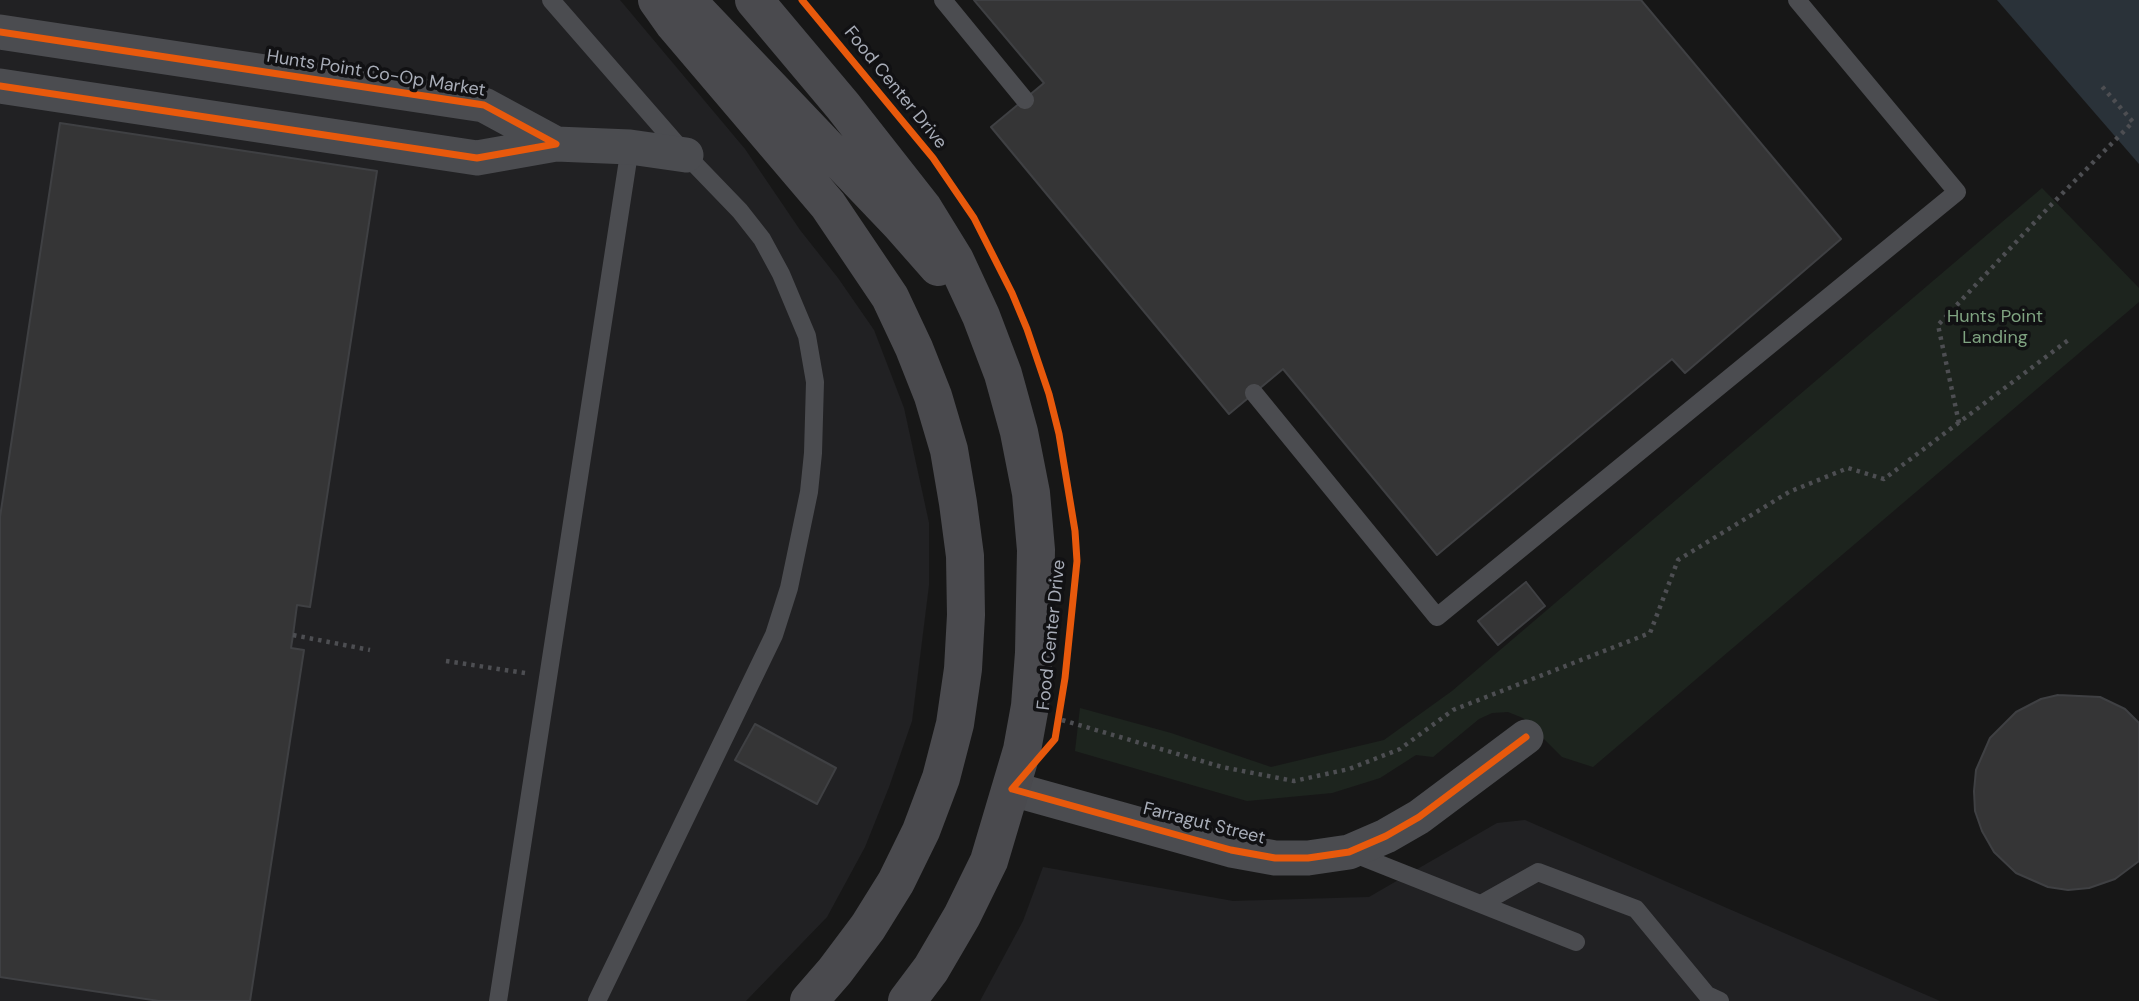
<!DOCTYPE html>
<html>
<head>
<meta charset="utf-8">
<style>
  body { margin:0 }
  canvas { display:block; background:#171717 }
</style>
</head>
<body>
<canvas width="2139" height="1001"></canvas>
<script>
const ctx = document.querySelector('canvas').getContext('2d');
ctx.lineJoin = 'round';
function paint(path, color) {
  ctx.fillStyle = color;
  ctx.fill(path, 'evenodd');
}
function shape(rows) {
  const path = new Path2D();
  for (const r of rows) {
    path.moveTo(r[0], r[1]);
    for (let i = 2; i < r.length; i += 2) path.lineTo(r[i], r[i + 1]);
  }
  return path;
}
function strokePath(path, color, width, dash) {
  ctx.strokeStyle = color;
  ctx.lineWidth = width;
  ctx.lineCap = dash ? 'butt' : 'round';
  ctx.setLineDash(dash || []);
  ctx.stroke(path);
}
function label(font, color, halo, rows, align = 'center') {
  ctx.font = font + ' "DM Sans",sans-serif';
  ctx.lineWidth = 7;
  ctx.setLineDash([]);
  ctx.textBaseline = 'middle';
  ctx.strokeStyle = halo;
  ctx.fillStyle = color;
  for (const [text, x, y, turn = 0] of rows) {
    ctx.save();
    ctx.translate(x, y);
    ctx.rotate((+turn || 0) * Math.PI / 180);
    ctx.textAlign = isNaN(turn) ? turn : align;
    if (halo) ctx.strokeText(text, 0, 0);
    ctx.fillText(text, 0, 0);
    ctx.restore();
  }
}
const built = shape([
  [0,0,620,0,745,149,800,230,838,278,874,330,904,408,929,523,929,585,912,721,889,787,865,847,827,917,746,1001,0,1001],
  [1525,820,1940,1001,980,1001,1023,921,1043,867,1233,901,1369,897,1497,823]
]);
const green = shape([
  [2042,188,2139,288,2139,302,1593,767,1562,757,1523,718,1508,712,1492,713,1479,719,1433,757,1416,755,1380,778,1332,793,1247,801,1075,751,1080,708,1171,733,1271,767,1384,740,1452,691]
]);
const water = shape([
  [1997,0,2139,0,2139,164]
]);
const building = shape([
  [974,0,1641,0,1841,239,1685,373,1672,359,1437,555,1283,369,1229,414,991,127,1044,83,974,0],
  [60,123,377,171,310,607,297,605,293,635,291,648,304,650,250,1001,159,1001,0,977,0,517,60,123],
  [1526,582,1545,606,1498,645,1478,621,1526,582],
  [2058,695,2100,697,2125,709,2139,723,2139,861,2115,879,2089,888,2068,890,2048,887,2016,873,1994,852,1982,831,1975,811,1974,791,1976,770,1990,738,2016,712,2041,699,2058,695],
  [755,724,836,768,817,804,735,760,755,724]
]);
const path = shape([
  [1959,423,1938,325,2049,207,2133,122,2099,83],
  [293,635,370,650],
  [446,661,525,673],
  [1062,720,1222,767,1294,781,1349,769,1400,749,1453,710,1650,633,1678,560,1789,492,1848,468,1884,479,2071,338]
]);
const service = shape([
  [551,0,686,155,740,211,762,239,781,274,807,336,815,382,813,453,809,492,789,588,774,635,597,1001],
  [943,0,1025,100],
  [1254,393,1437,617,1957,192,1797,0],
  [1352,853,1576,942],
  [1481,904,1538,872,1636,909,1707,995,1720,1001],
  [498,1001,630,147]
]);
const minor = shape([
  [0,32,484,105,556,144,477,158,0,86],
  [556,144,630,147,686,155],
  [1012,789,1231,850,1275,858,1308,858,1349,852,1386,836,1419,817,1526,737]
]);
const secondary = shape([
  [657,0,674,24,828,205,890,297,914,348,933,396,949,450,958,503,965,556,966,615,963,669,955,724,941,778,921,831,896,882,868,927,835,971,809,1001],
  [754,0,843,106,923,208,955,260,981,316,1003,374,1019,432,1031,493,1036,550,1034,653,1030,706,1022,750,989,861,962,916,931,969,907,1001],
  [694,8,901,225,938,267]
]);
const cycleway = shape([
  [802,0,933,158,974,218,1012,293,1027,329,1049,394,1059,434,1075,531,1077,561,1065,678,1055,739,1012,789,1231,850,1275,858,1308,858,1349,852,1386,836,1419,817,1526,737],
  [0,32,484,105,556,144,477,158,0,86]
]);
const streetNames = [
  ["Hunts Point Co-Op Market",376,74,9],
  ["Food Center Drive",895,88,51],
  ["Food Center Drive",1052,635,-84],
  ["Farragut Street",1204,824,14]
];
const parkNames = [
  ["Hunts Point",1995,317],
  ["Landing",1995,338]
];
paint(built, '#212123');
paint(green, '#1d241e');
paint(water, '#2a3239');
paint(building, '#353536');
strokePath(building, '#3f4043', 2);
strokePath(path, '#4d4e52', 4.5, [3.5, 5]);
strokePath(service, '#4b4c50', 18);
strokePath(minor, '#4b4c50', 35);
strokePath(secondary, '#4a4a4e', 38);
strokePath(cycleway, '#e8590c', 7);
label('18px', '#a8adb8', '#111113', streetNames);
label('18px', '#7fa381', '#111113', parkNames);
</script>
</body>
</html>
